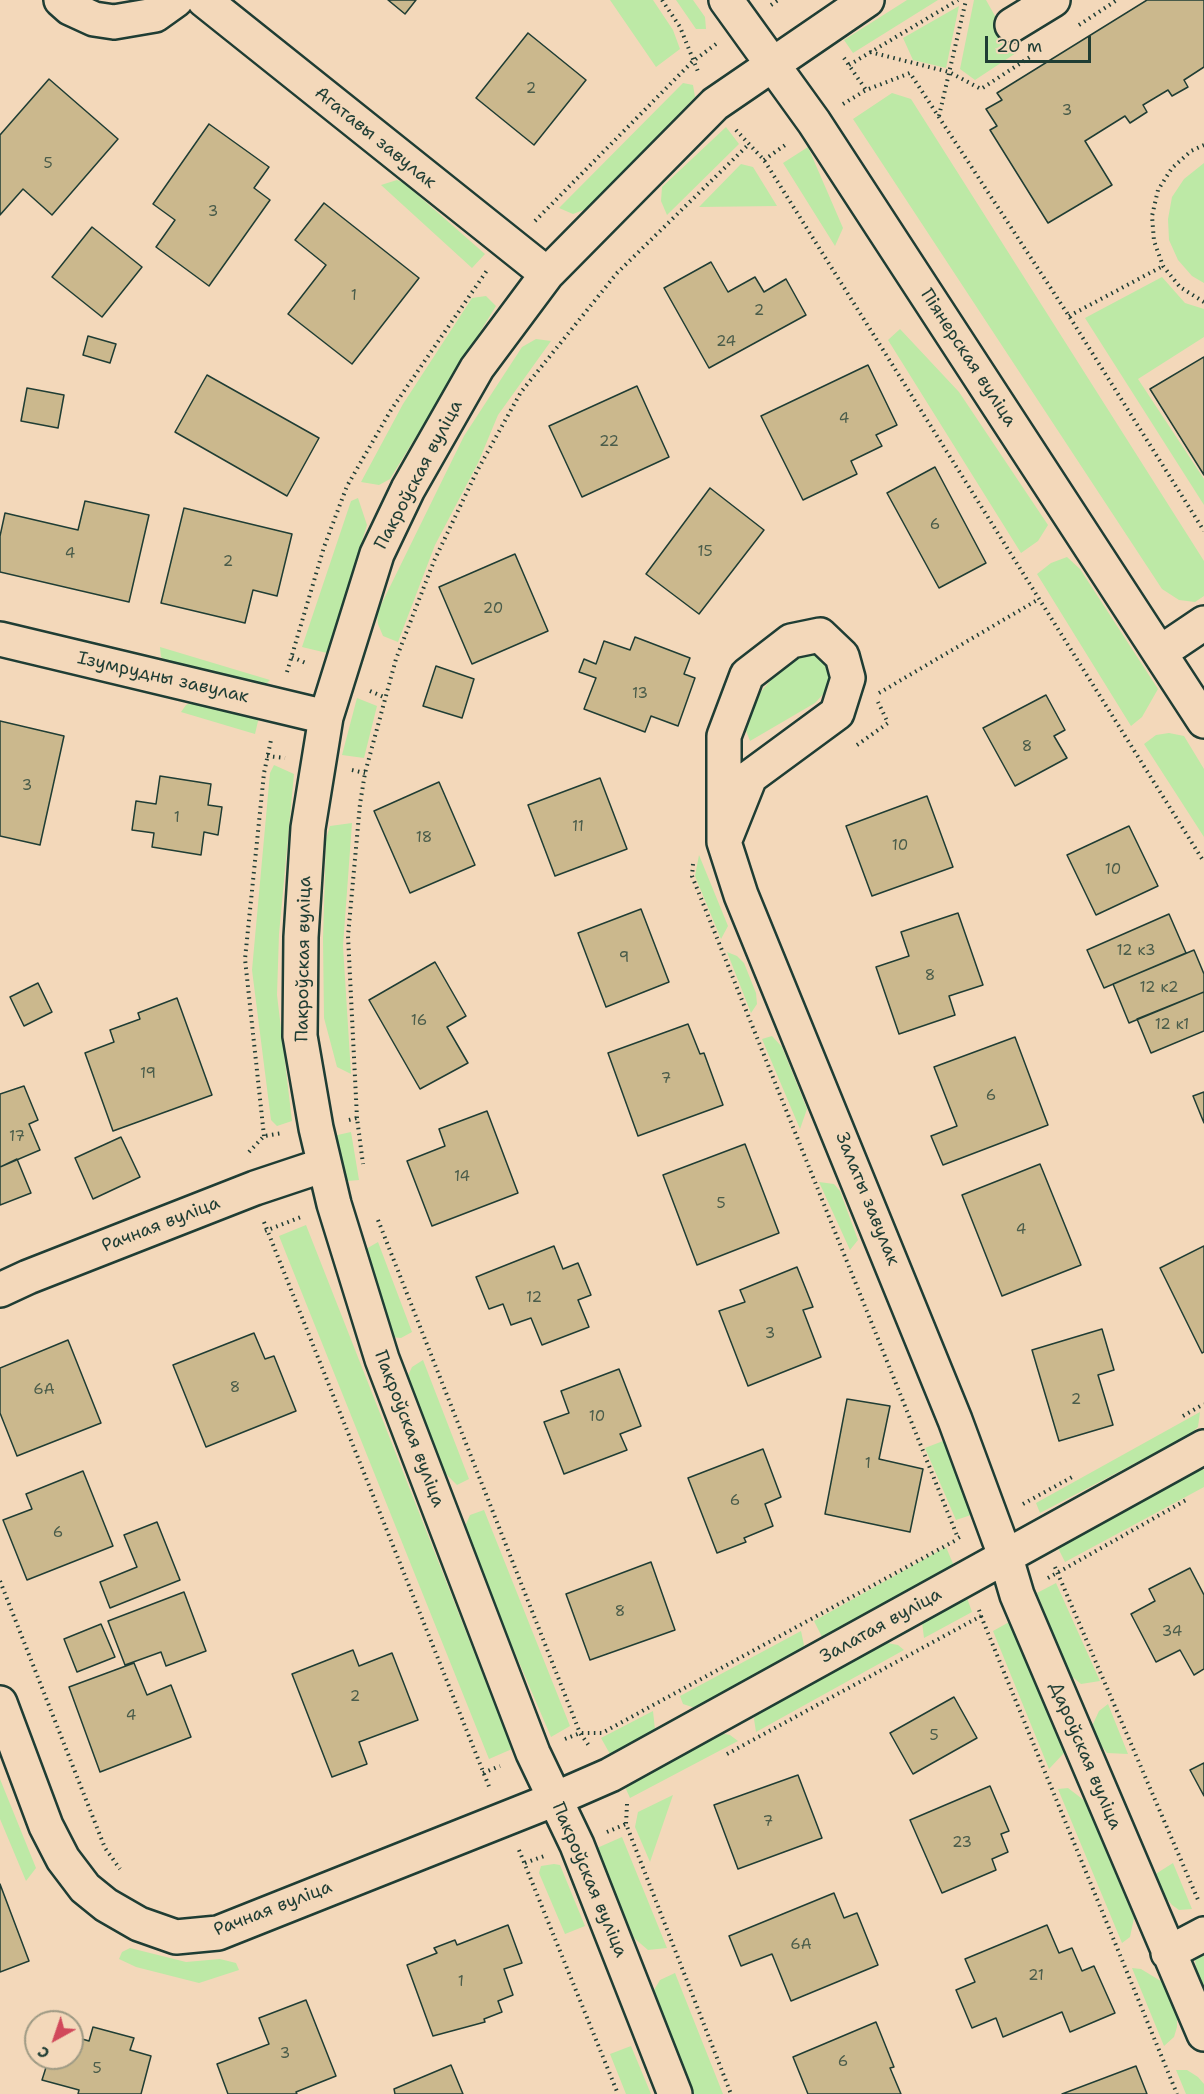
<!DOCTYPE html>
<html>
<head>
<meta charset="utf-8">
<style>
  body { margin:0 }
  #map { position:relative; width:1204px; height:2094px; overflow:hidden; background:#f3d8ba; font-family:"Shantell Sans",sans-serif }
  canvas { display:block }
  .north { position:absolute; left:24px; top:2010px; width:60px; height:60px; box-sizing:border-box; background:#f3d8ba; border:2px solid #9e9a84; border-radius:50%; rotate:220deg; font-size:16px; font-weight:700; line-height:24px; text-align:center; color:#1f3d34 }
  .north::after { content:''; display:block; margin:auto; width:21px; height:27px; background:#d1495b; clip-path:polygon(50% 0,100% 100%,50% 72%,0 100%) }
  .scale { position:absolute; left:985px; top:36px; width:106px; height:27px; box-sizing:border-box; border:3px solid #1f3d34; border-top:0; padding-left:8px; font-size:18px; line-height:21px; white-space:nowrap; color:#1f3d34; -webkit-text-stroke:4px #f3d8ba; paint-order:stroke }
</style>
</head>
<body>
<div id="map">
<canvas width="1204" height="2094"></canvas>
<div class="north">С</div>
<div class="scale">20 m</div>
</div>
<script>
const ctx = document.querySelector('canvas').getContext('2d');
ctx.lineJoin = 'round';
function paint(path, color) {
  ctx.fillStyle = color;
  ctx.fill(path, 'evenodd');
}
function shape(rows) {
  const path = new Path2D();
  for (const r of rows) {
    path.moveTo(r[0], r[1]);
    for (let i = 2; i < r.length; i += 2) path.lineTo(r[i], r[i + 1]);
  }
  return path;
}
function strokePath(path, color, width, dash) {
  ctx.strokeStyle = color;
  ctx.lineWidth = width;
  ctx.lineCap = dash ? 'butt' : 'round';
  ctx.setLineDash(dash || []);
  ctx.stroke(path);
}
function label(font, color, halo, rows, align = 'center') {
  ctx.font = font + ' "Shantell Sans",sans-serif';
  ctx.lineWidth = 5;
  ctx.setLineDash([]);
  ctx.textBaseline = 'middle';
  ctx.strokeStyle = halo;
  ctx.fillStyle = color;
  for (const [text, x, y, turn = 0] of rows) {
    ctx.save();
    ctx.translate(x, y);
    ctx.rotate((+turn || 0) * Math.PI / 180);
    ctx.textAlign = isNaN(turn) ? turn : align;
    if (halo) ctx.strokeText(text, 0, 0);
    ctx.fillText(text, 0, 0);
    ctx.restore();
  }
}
const green = shape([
  [610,0,653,0,673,30,680,49,656,67],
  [676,0,693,0,705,17,706,29,696,29],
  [907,0,938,0,853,53,844,40],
  [974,0,986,0,1016,53,975,80,960,69],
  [959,6,946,68,913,60,903,38],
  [683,83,693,85,695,97,586,209,573,214,559,208],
  [892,93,911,99,1204,561,1204,596,1195,602,1179,600,1162,589,853,119],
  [726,127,739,144,667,215,661,201,662,187],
  [808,147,843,228,835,246,783,163],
  [1204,163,1204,283,1192,276,1178,260,1169,240,1168,219,1172,197,1184,179],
  [741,164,753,167,777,206,699,207],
  [397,180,404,183,485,254,472,268,381,185],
  [1162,277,1185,303,1204,309,1204,337,1138,379,1204,479,1204,505,1085,318],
  [486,296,496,306,390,479,379,485,361,482,403,404,472,298],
  [900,329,959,392,1048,525,1038,541,1021,553,888,340],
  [536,339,551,341,498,415,478,463,435,545,398,642,383,636,378,624,377,613,464,436,522,347],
  [358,498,367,525,327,653,302,647,351,501],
  [1067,557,1080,569,1158,689,1142,717,1131,726,1037,574,1051,563],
  [160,647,270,680,262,688,166,661,161,657],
  [813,653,828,661,834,671,828,689,815,703,750,741,744,725,758,695,789,659],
  [357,698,377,706,364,758,342,755],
  [194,701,259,717,255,734,181,712,186,705],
  [1169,733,1184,736,1204,769,1204,837,1144,744,1156,735],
  [274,765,294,774,279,934,277,995,292,1121,277,1126,271,1120,252,970,270,773],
  [352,823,343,946,351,1074,337,1067,324,1018,323,939,326,839,330,826],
  [699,855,728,926,721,939,695,876],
  [727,952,737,956,744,963,756,993,757,1004,751,1013],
  [772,1036,782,1047,807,1109,800,1129,762,1039],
  [351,1132,359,1180,337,1182,333,1136],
  [819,1182,834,1184,840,1191,858,1240,850,1250],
  [306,1225,512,1749,489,1759,279,1236],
  [378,1242,412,1332,401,1338,391,1337,363,1258,366,1249],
  [423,1360,469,1479,457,1485,442,1470,406,1380,412,1367],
  [1200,1412,1198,1427,1189,1435,1040,1513,1036,1503],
  [943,1441,971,1515,956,1520,925,1448],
  [1198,1468,1204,1470,1204,1487,1065,1562,1057,1546],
  [484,1510,570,1726,551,1737,463,1531,470,1515],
  [946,1547,954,1566,936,1581,824,1641,814,1621],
  [1056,1583,1100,1681,1081,1684,1070,1675,1037,1593],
  [966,1595,972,1612,924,1638,922,1622],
  [1011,1621,1064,1742,1064,1753,1049,1769,993,1631],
  [801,1631,804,1645,800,1655,708,1705,695,1708,683,1704,680,1696],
  [882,1642,898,1645,904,1650,756,1732,754,1719,756,1712],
  [1108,1704,1128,1754,1107,1753,1095,1737,1093,1724,1099,1711],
  [653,1711,655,1730,649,1736,610,1754,601,1738],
  [720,1733,730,1735,738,1741,630,1798,622,1780],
  [0,1779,36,1868,26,1881,0,1819],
  [1068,1788,1085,1801,1134,1918,1130,1937,1122,1943,1058,1789],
  [673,1795,650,1862,635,1827,638,1812],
  [622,1837,667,1948,648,1950,634,1938,597,1848],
  [1173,1863,1192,1909,1179,1910,1172,1905,1163,1894,1154,1875],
  [554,1864,560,1865,585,1926,565,1934,539,1873,541,1866],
  [1204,1943,1204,1990,1201,1991,1195,1961,1196,1949],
  [130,1948,186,1962,220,1959,236,1963,239,1970,199,1983,136,1967,119,1959,122,1952],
  [1132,1968,1141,1969,1164,1983,1177,2014,1177,2027,1174,2037,1164,2046],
  [675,1973,723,2094,692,2094,656,2005,654,1990,660,1980],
  [631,2046,651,2094,626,2094,610,2054],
  [1176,2070,1187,2070,1198,2077,1204,2084,1204,2094,1186,2094]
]);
const building = shape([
  [388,0,416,0,405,14,388,0],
  [1147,0,1204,0,1204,67,1184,80,1188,87,1172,96,1168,90,1143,105,1147,112,1130,123,1125,116,1085,141,1112,185,1048,223,990,130,997,126,986,109,1002,100,997,93,1147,0],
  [528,33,586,80,534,145,476,98,528,33],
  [49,79,118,139,52,215,23,189,0,215,0,135,49,79],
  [209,124,269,167,254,188,270,200,209,286,156,247,175,220,153,204,209,124],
  [324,203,419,278,352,364,288,314,326,265,295,240,324,203],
  [92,227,142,267,102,317,52,277,92,227],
  [711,262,728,292,755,277,764,292,786,279,806,315,709,368,664,288,711,262],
  [88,336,116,344,110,363,83,355,88,336],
  [1204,357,1204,475,1150,389,1204,357],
  [868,365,897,425,876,435,882,446,851,461,857,474,803,500,761,416,868,365],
  [207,375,319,438,287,496,175,432,207,375],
  [637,386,669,457,582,497,549,426,637,386],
  [27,388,64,395,58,428,21,421,27,388],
  [935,467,986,563,939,588,887,493,935,467],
  [710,488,764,530,699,614,646,574,710,488],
  [85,501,149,515,129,602,0,572,0,536,5,513,78,530,85,501],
  [184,508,292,534,277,596,253,590,245,623,161,603,184,508],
  [515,554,548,631,472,664,439,587,515,554],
  [635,637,690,658,684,674,695,678,678,726,651,716,645,732,584,709,596,678,579,672,584,659,596,664,604,641,630,650,635,637],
  [436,666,474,679,462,718,423,706,436,666],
  [1046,695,1065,730,1054,736,1067,758,1015,786,983,728,1046,695],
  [0,721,64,736,40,845,0,836,0,721],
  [160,776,211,784,208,805,222,807,218,835,204,832,201,855,152,847,154,833,132,830,136,801,156,804,160,776],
  [600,778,627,849,555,876,528,805,600,778],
  [439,782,475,865,410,893,374,811,439,782],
  [927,796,953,867,872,896,846,826,927,796],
  [1129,826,1158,886,1096,915,1067,855,1129,826],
  [641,909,669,982,606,1007,578,933,641,909],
  [958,913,983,985,949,996,955,1015,899,1034,876,967,909,956,901,932,958,913],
  [1169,914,1186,953,1104,988,1087,950,1169,914],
  [1194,950,1204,974,1204,992,1129,1023,1113,984,1194,950],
  [435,962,466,1016,447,1027,468,1063,420,1089,369,1000,435,962],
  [38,983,52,1012,24,1026,10,997,38,983],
  [1204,992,1204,1031,1151,1053,1137,1019,1204,992],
  [177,998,212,1095,113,1131,85,1053,114,1042,110,1030,140,1019,138,1013,177,998],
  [688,1024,700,1054,704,1053,723,1105,638,1136,608,1053,688,1024],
  [1015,1037,1048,1125,943,1165,931,1136,957,1126,934,1067,1015,1037],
  [24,1086,38,1120,29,1124,40,1150,0,1167,0,1094,24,1086],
  [1204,1092,1204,1123,1193,1096,1204,1092],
  [487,1111,518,1193,432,1226,407,1161,445,1146,439,1129,487,1111],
  [121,1137,140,1177,93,1199,75,1158,121,1137],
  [745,1144,779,1233,697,1265,663,1175,745,1144],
  [17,1159,31,1193,0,1205,0,1167,17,1159],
  [1040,1164,1081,1265,1002,1296,962,1195,1040,1164],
  [554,1246,563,1269,578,1263,591,1295,578,1300,589,1327,542,1345,531,1318,511,1325,503,1304,489,1309,476,1277,554,1246],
  [1204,1246,1204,1352,1202,1353,1160,1268,1204,1246],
  [797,1267,813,1307,803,1310,821,1357,748,1386,719,1311,745,1302,740,1290,797,1267],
  [1102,1329,1114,1370,1098,1375,1113,1425,1059,1441,1032,1350,1102,1329],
  [254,1333,265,1359,274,1356,296,1411,206,1447,173,1365,254,1333],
  [68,1340,101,1423,17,1456,0,1413,0,1368,68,1340],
  [619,1369,641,1426,620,1434,627,1450,564,1474,544,1422,569,1413,561,1391,619,1369],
  [847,1399,890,1406,879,1459,923,1469,910,1532,825,1514,847,1399],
  [763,1449,781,1497,765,1504,773,1526,744,1538,746,1542,717,1553,688,1478,763,1449],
  [83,1471,113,1546,27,1580,3,1520,32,1509,26,1494,83,1471],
  [157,1522,180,1580,110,1608,100,1582,137,1567,124,1535,157,1522],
  [651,1562,675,1630,590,1660,566,1594,651,1562],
  [1190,1568,1204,1595,1204,1669,1194,1675,1180,1650,1156,1662,1131,1614,1155,1601,1149,1589,1190,1568],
  [184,1592,206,1651,166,1666,161,1652,125,1665,108,1621,184,1592],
  [101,1624,115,1657,77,1672,64,1639,101,1624],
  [353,1650,359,1666,392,1653,418,1720,359,1742,367,1764,332,1777,292,1674,353,1650],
  [134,1663,147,1695,171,1685,191,1737,100,1772,69,1687,134,1663],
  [954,1697,977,1738,913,1774,890,1733,954,1697],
  [1204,1763,1204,1796,1190,1770,1204,1763],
  [798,1775,822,1838,738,1869,714,1805,798,1775],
  [990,1786,1009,1831,1001,1834,1008,1852,992,1859,996,1870,942,1893,910,1820,990,1786],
  [0,1884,29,1961,0,1972,0,1884],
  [834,1893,844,1918,857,1913,878,1965,791,2001,772,1954,741,1966,729,1936,834,1893],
  [508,1925,522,1963,504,1969,513,1995,498,2001,502,2012,484,2019,485,2022,433,2036,407,1965,437,1953,434,1948,455,1940,457,1945,508,1925],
  [1047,1925,1059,1953,1072,1948,1082,1971,1094,1966,1115,2013,1070,2032,1062,2012,1003,2037,996,2018,972,2028,956,1990,975,1982,965,1959,1047,1925],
  [306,2000,336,2076,296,2092,297,2094,228,2094,217,2064,269,2044,259,2018,306,2000],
  [876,2022,894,2067,890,2068,901,2094,808,2094,793,2057,876,2022],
  [93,2027,134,2038,130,2050,151,2056,141,2094,78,2094,79,2090,42,2080,49,2058,72,2058,72,2036,89,2041,93,2027],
  [451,2065,463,2094,395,2094,394,2089,451,2065],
  [1136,2066,1147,2094,1062,2094,1136,2066]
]);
const path = shape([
  [662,0,680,27,699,74],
  [771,5,778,0],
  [1079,25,1117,0],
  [870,52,949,72,981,89,1030,57],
  [844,58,866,90,910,73,1069,316,1204,531],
  [849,65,958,0],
  [843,104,866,90],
  [939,116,966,0],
  [736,130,764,160,1204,862],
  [1204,145,1191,151,1172,168,1158,190,1152,216,1154,241,1163,266,1180,287,1204,302],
  [764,160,788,143],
  [535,221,692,62,716,44],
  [1069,316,1163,266],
  [292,657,308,664],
  [287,672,324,547,347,486,391,410,488,269],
  [370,691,386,698],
  [879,693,1039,599],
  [857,745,888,723,878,702],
  [267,756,285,758],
  [352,770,365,773],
  [693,864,692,876,721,948,958,1538,963,1535],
  [357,1118,348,936,360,804,365,773,396,659,434,561,477,471,521,392,617,273,748,145],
  [349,1120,357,1118,363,1164],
  [264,1136,245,959,264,773,271,740],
  [249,1152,264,1136,283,1133],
  [378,1220,580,1733,590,1747],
  [264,1222,490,1789],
  [265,1231,301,1217],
  [1183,1416,1204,1404],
  [1023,1504,1074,1476],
  [1055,1567,1199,1902],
  [1048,1578,1188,1499],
  [0,1581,105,1848,120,1869],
  [981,1616,1177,2094],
  [565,1739,580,1733,602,1733,958,1539],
  [727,1754,981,1616,979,1610],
  [483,1773,500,1766],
  [627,1804,626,1824,731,2094],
  [607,1832,626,1824],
  [519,1850,618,2094],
  [525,1863,544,1856]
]);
const minor = shape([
  [61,0,70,8,94,19,114,22,155,15,176,0],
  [204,0,547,274],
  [726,0,814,122,1204,721],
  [1012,25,1053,0],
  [0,639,326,717],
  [1161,652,1204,623],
  [724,842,750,777,837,713,848,678,842,656,820,635,791,641,747,675,724,736,724,842,741,895,955,1420,1006,1558,1017,1595,1204,2034],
  [0,1290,28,1277,255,1188,324,1165],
  [0,1703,46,1826,63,1859,85,1888,106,1905,139,1924,176,1937,218,1933,555,1799,610,1775,1204,1447],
  [1168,1953,1204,1934],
  [675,2094,577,1845,533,1753,382,1359,334,1204,316,1128,300,1036,301,937,308,828,326,717,377,554,408,489,477,368,547,274,715,104,867,0]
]);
const numberNames = [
  ["2",531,89],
  ["3",1067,111],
  ["5",48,164],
  ["3",213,212],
  ["1",354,296],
  ["2",759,311],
  ["24",726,342],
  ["4",844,419],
  ["22",609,442],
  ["6",935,525],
  ["15",705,552],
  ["4",70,554],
  ["2",228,562],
  ["20",493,609],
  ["13",640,694],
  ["8",1027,747],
  ["3",27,786],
  ["1",177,818],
  ["11",578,827],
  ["18",424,838],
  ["10",900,846],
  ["10",1113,870],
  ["12 к3",1136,951],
  ["9",624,958],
  ["8",930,976],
  ["12 к2",1159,988],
  ["16",419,1021],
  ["12 к1",1172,1025],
  ["19",148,1074],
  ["7",666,1079],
  ["6",991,1096],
  ["17",17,1137],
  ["14",462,1177],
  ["5",721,1204],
  ["4",1021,1230],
  ["12",534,1298],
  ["3",770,1334],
  ["8",235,1388],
  ["6А",44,1390],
  ["2",1076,1400],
  ["10",597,1417],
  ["1",868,1464],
  ["6",735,1501],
  ["6",58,1533],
  ["8",620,1612],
  ["34",1172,1632],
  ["2",355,1697],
  ["4",131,1716],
  ["5",934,1736],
  ["7",768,1822],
  ["23",962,1843],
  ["6А",801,1945],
  ["21",1036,1976],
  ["1",461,1982],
  ["3",285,2054],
  ["6",843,2062],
  ["5",97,2069]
];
const streetNames = [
  ["Агатавы завулак",375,138,39],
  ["Піянерская вуліца",968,358,57],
  ["Пакроўская вуліца",419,475,-62],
  ["Ізумрудны завулак",163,678,13],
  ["Пакроўская вуліца",304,959,-89],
  ["Залаты завулак",867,1199,68],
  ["Рачная вуліца",161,1225,-21],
  ["Пакроўская вуліца",409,1429,69],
  ["Залатая вуліца",881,1626,-29],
  ["Дароўская вуліца",1085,1756,67],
  ["Пакроўская вуліца",589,1880,67],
  ["Рачная вуліца",273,1909,-21]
];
paint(green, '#bde9a6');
paint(building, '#cbb88d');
strokePath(building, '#1f3d34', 1.5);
strokePath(minor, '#1f3d34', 38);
strokePath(path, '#1f3d34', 4, [1.5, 4.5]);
strokePath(minor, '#f3d8ba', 33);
label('15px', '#4a5c4a', null, numberNames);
label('18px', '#1f3d34', '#f3d8ba', streetNames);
</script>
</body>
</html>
